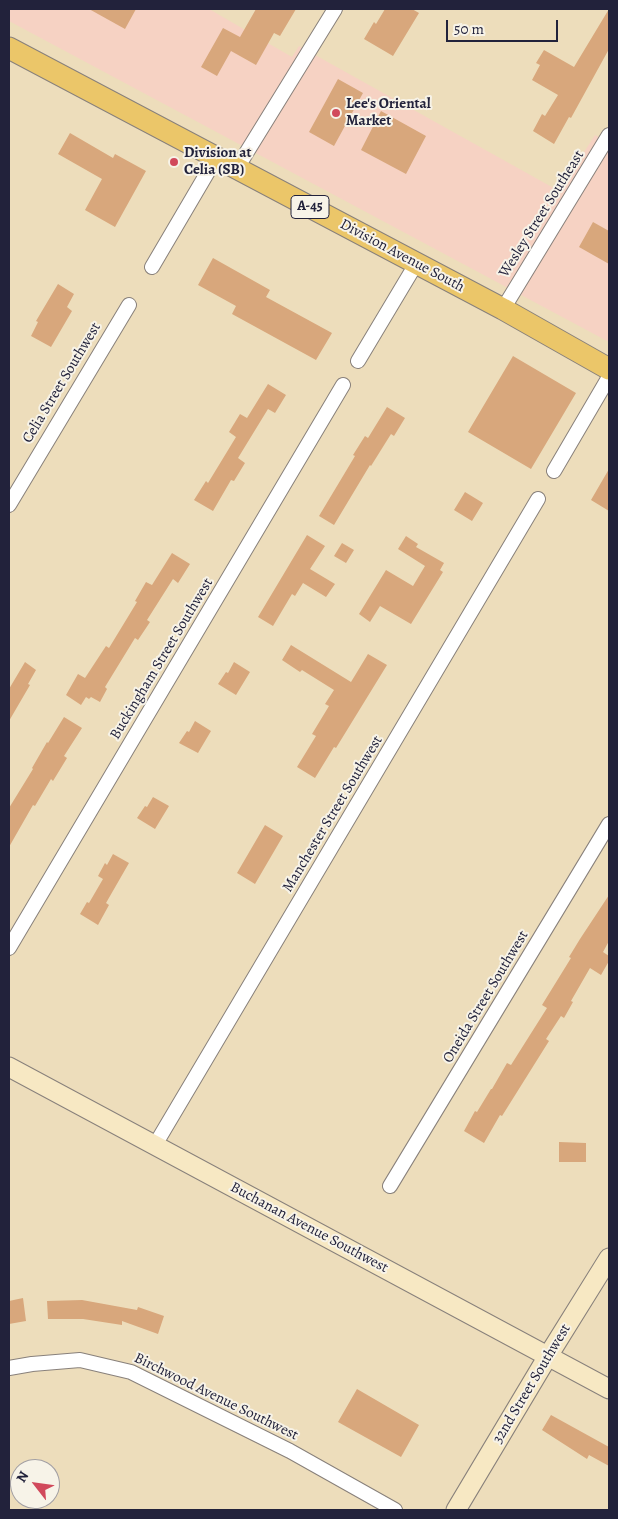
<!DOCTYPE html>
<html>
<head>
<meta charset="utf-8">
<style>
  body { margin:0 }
  #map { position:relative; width:618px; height:1519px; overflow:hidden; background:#edddbb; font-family:Alegreya,serif }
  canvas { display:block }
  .frame { position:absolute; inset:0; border:10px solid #22223b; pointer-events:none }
  .north { position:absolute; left:10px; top:1459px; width:50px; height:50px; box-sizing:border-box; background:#f7f3e8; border:1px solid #a29fa3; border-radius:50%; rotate:300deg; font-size:14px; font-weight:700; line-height:20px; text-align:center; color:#22223b }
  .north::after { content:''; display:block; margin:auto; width:18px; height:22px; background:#d1495b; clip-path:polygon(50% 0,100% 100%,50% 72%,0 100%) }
  .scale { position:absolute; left:446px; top:20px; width:112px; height:22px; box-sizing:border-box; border:2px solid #22223b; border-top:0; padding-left:6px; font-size:15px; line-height:18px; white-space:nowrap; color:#22223b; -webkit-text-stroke:4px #f7f3e8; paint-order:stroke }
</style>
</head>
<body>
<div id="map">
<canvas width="618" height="1519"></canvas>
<div class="frame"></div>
<div class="north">N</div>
<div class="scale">50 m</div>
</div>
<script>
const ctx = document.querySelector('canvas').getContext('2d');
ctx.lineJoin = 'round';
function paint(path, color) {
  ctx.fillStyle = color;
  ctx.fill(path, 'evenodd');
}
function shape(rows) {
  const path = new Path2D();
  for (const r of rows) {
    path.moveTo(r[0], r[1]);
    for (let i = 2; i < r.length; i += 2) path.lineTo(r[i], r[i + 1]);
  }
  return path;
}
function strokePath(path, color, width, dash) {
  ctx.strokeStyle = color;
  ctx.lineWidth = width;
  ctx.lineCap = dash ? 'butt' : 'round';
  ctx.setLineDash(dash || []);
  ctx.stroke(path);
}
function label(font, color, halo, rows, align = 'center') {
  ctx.font = font + ' Alegreya,serif';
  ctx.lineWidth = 4;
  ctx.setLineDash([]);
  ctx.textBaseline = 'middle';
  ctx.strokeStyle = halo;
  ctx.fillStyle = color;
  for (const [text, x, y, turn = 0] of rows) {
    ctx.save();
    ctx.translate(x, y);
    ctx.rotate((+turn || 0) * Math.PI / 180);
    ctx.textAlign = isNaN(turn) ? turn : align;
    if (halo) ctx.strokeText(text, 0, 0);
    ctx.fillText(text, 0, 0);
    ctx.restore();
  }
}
const built = shape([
  [9,9,209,9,292,57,299,46,559,191,595,135,609,143,609,342,9,21]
]);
const building = shape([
  [89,9,136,9,125,29],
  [256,9,296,9,280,36,274,33,256,65,231,51,217,76,201,67,223,28,240,37],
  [385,9,412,9,419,13,393,56,364,39,374,22,376,24],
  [609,9,609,49,571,118,569,117,554,144,533,131,542,114,545,116,558,95,532,80,540,65,536,63,544,50,574,67],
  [338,79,363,93,334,146,309,132],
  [381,111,426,136,406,174,361,150],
  [70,133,113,158,115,154,146,171,115,227,85,210,102,179,58,154],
  [593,222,609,231,609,264,579,247],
  [213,258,270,290,266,297,332,333,316,360,232,314,236,306,198,285],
  [58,284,74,294,67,307,72,311,51,347,31,336,38,322,36,321],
  [513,356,576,393,531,469,468,432],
  [268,384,286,395,275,413,268,409,238,458,245,463,234,481,231,480,213,511,194,500,206,481,208,483,236,437,229,432,240,414,247,418],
  [387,407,405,418,394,436,391,434,371,466,370,465,334,525,319,516,355,456,353,455,365,436,368,438],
  [609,469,609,511,591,500],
  [465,492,483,503,472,521,454,510],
  [307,535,325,546,310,569,335,584,326,597,303,583,295,596,292,594,273,626,258,617],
  [406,536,418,544,416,547,444,563,440,570,443,572,411,624,380,606,370,622,359,614,386,570,413,586,425,566,398,549],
  [342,543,354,550,346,563,334,556],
  [172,553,190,564,178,583,173,579,147,620,150,622,138,640,135,638,105,687,107,689,100,702,91,697,89,699,86,697,81,705,66,695,78,674,85,678,106,646,109,648,137,602,135,601,146,582,152,585],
  [291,645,351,682,368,654,387,665,336,748,334,747,315,778,297,767,316,736,312,734,329,706,325,704,334,690,302,670,300,672,282,660],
  [25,662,36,670,28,684,30,685,9,721,9,689],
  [234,662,250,672,236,695,218,684,226,672,228,673],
  [64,717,82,728,64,756,67,758,53,781,51,779,35,806,33,805,9,847,9,808,33,769,32,768,47,742,48,743],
  [195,721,211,731,198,753,179,743,187,731,189,732],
  [153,797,169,806,155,829,137,818,145,806,147,807],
  [265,825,283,836,255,884,237,873],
  [113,854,129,863,106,903,109,905,98,925,80,914,87,902,89,903,103,879,98,876,105,863,107,865],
  [609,895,609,941,603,952,609,956,609,961,601,975,590,968,571,1001,573,1002,564,1018,561,1016,546,1039,549,1041,502,1116,500,1115,484,1143,464,1131,475,1111,477,1112,491,1089,492,1089,507,1063,511,1065,547,1008,542,1005,571,958,569,957,580,939],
  [559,1142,586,1143,586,1162,559,1162],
  [23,1298,26,1321,9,1324,9,1301],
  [82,1300,137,1310,138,1307,164,1316,158,1334,122,1321,122,1325,83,1319,48,1319,47,1301],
  [357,1389,419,1425,401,1457,338,1422],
  [551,1415,609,1447,609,1466,589,1455,587,1459,542,1430]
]);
const street = shape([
  [237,168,335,9],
  [152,267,216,158],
  [503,309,609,135],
  [358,361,416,264],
  [554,471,609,377],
  [9,505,129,305],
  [9,948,343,385],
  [155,1145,538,499],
  [390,1186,609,824],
  [9,1368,32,1364,80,1360,131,1372,290,1451,395,1510]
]);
const secondary = shape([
  [9,1067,609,1389],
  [456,1510,548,1356,609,1258]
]);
const primary = shape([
  [9,48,503,309,609,369]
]);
const markers = [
  [336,113,5,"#d1495b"],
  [174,162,5,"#d1495b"]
];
const shields = [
  [310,207,38]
];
const shieldNames = [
  ["A-45",310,207]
];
const poiNames = [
  ["Lee's Oriental",346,104],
  ["Market",346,121],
  ["Division at",184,153],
  ["Celia (SB)",184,170]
];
const streetNames = [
  ["Wesley Street Southeast",542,214,-58],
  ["Division Avenue South",402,256,28],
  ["Celia Street Southwest",62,383,-59],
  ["Buckingham Street Southwest",162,659,-59],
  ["Manchester Street Southwest",333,814,-59],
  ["Oneida Street Southwest",486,997,-59],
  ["Buchanan Avenue Southwest",309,1228,28],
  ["32nd Street Southwest",532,1384,-59],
  ["Birchwood Avenue Southwest",216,1397,26]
];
paint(built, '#f6d2c3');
paint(building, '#d8a77c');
strokePath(street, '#88807b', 16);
strokePath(secondary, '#88807b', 21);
strokePath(primary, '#88807b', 23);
strokePath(street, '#fff', 14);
strokePath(secondary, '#f7e8c3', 19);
strokePath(primary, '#ebc669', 21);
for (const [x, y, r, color] of markers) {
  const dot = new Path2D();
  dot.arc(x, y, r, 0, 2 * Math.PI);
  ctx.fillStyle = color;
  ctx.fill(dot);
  strokePath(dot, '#f7f3e8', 2);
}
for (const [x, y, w] of shields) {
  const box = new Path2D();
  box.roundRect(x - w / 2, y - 11.5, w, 23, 4);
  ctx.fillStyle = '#f7f3e8';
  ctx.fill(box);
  strokePath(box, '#22223b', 1);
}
label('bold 14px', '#22223b', null, shieldNames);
label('bold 15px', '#22223b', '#f7f3e8', poiNames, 'left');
label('15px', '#22223b', '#f7f3e8', streetNames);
</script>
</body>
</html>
